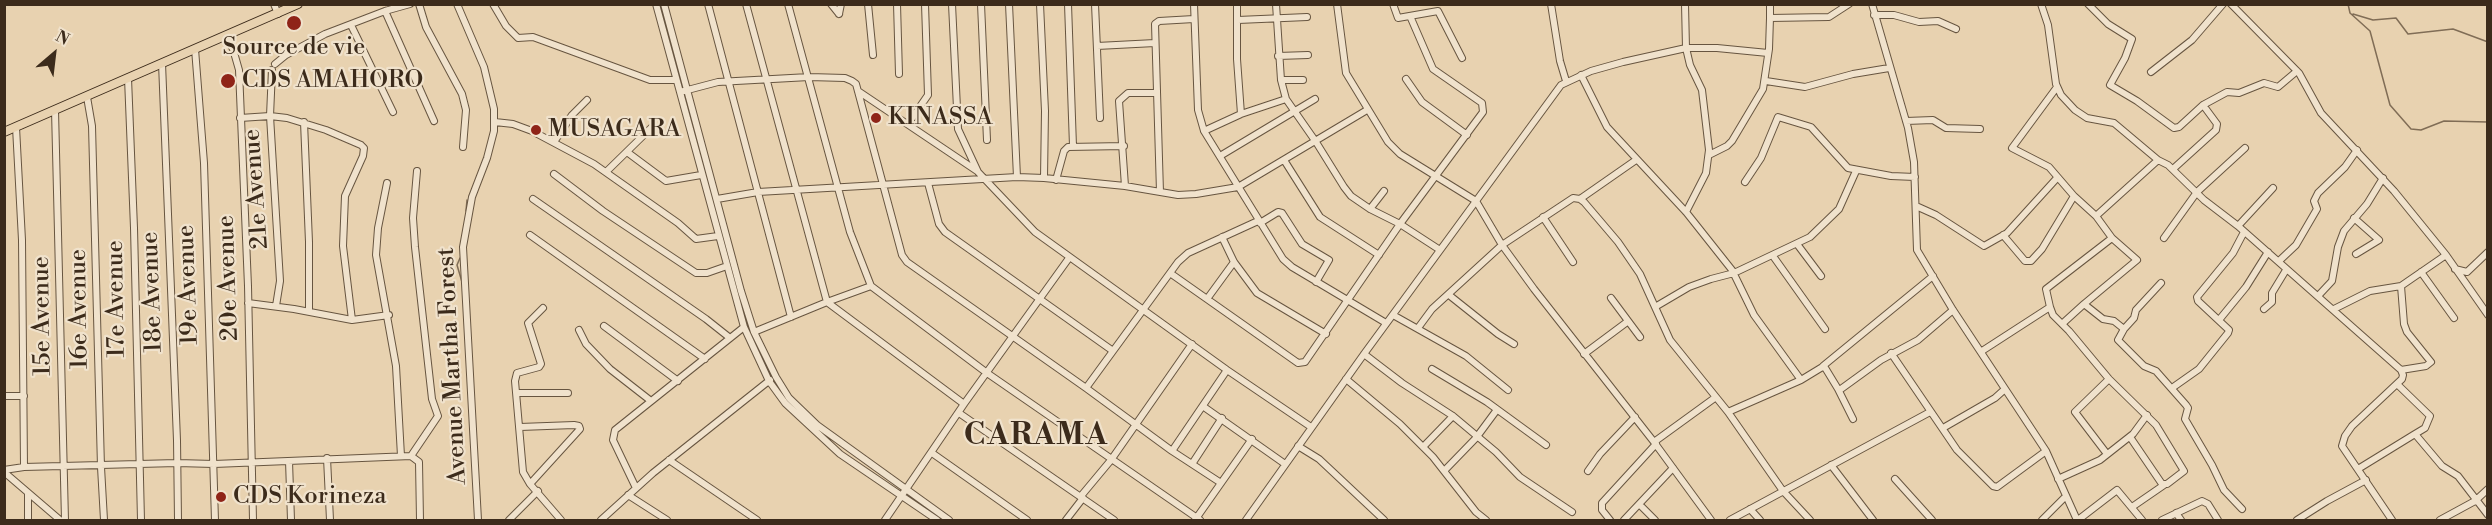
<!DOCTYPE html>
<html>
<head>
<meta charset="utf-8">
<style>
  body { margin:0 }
  #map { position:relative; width:2492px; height:525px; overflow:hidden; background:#e8d2b0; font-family:"Libre Bodoni",serif }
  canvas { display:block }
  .frame { position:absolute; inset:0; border:6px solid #3c2b1b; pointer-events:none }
  .north { position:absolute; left:24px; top:24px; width:60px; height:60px; -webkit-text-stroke:4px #f0e2cc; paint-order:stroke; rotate:28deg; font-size:16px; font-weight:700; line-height:24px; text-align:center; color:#3c2b1b }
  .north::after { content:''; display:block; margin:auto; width:21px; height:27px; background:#3c2b1b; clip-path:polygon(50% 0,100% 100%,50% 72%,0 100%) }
</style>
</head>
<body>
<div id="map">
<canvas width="2492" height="525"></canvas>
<div class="frame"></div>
<div class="north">N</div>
</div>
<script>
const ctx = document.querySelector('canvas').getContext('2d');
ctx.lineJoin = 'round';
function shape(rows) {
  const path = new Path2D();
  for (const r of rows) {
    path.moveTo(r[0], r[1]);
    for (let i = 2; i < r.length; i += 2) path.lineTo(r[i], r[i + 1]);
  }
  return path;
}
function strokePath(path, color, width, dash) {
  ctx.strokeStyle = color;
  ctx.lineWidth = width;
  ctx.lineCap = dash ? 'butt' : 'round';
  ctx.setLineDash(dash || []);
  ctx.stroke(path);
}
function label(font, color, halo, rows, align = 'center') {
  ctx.font = font + ' "Libre Bodoni",serif';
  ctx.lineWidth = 4.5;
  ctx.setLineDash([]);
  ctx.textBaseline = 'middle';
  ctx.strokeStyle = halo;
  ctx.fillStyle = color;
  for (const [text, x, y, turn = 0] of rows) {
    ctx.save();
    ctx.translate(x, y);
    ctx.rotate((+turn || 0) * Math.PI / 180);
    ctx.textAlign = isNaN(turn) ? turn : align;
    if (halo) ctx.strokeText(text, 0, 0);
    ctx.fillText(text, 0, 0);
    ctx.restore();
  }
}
const stream = shape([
  [2348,4,2350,13,2370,31,2390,105,2411,129,2421,130,2444,121,2488,122],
  [2353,14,2373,20,2396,18,2408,34,2453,29,2488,42],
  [466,211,467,200],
  [460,258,457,265,462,282]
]);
const minor = shape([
  [274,4,278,14],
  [419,4,426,27,462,94,466,110,463,147],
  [457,4,484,67,494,109,494,131,487,158,472,197,463,247,478,520],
  [493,4,506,26,518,38,533,37,650,80,676,80],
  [656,4,744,327,769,381,785,403,840,454,937,520],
  [664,4,741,291,754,332,776,377,789,398,817,425,949,520],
  [708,4,791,317],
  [746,4,827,302,964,404],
  [788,4,850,232,871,286,987,373,1200,520],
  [831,4,839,14],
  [868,4,873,55],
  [897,4,899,74],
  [952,4,958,129,978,172,1035,232,1227,370,1311,427],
  [981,4,987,140],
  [1009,4,1017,177],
  [1040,4,1045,111,1044,178],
  [1068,4,1073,146],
  [1095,4,1100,118],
  [1194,4,1198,110,1204,131,1283,259,1292,267,1386,323],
  [1237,4,1237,59,1241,114],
  [1276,4,1281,80,1286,99,1316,142,1344,187,1351,196,1370,209,1400,224,1440,250],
  [1337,4,1346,73,1388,142,1400,154,1476,201,1502,245,1534,289,1654,442,1711,520],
  [1393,4,1398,18,1438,11,1462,58],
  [1551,4,1560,61,1566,81],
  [1685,4,1686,48,1690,65,1702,90,1709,150,1706,173,1686,212],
  [1770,4,1770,18],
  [1872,4,1908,128,1914,162,1917,250,1953,310,2046,451,2077,520],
  [2041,4,2048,25,2056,84,2061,95,2075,110,2087,118,2114,123,2158,160,2168,165,2204,200,2238,226,2401,370,2403,375,2402,379,2352,426,2345,436,2342,446,2392,520],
  [2088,4,2108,24,2132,39,2125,58,2110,85,2137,101,2174,128,2179,127,2203,105,2217,124,2216,130,2173,169],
  [2231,4,2299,73,2321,113,2394,191,2446,255,2488,315],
  [385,11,434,121],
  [839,14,841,4],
  [1874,15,1894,15,1919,22,1938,21,1956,29],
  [1238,20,1307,17],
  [351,25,393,112],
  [226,36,233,49,239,70,248,286,253,520],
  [1097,46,1155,43],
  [195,49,204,163,215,520],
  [1278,56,1308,55],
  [162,63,177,440,178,520],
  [275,64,286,55,325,34,385,11,410,4],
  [272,70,270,116,280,281,276,306],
  [2151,72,2192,40,2223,4],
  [1581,75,1607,127,1686,212,1732,270,1754,315,1801,380,1824,366,1838,389,1841,389,1881,360,1918,340,1953,310],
  [128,78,134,228,141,520],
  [1406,79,1422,102,1467,135],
  [1281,80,1303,80],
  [1766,81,1805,87,1853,74,1889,68],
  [858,91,977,171],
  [680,92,718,82,809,77,845,78,852,81,856,84,902,255,907,262,1086,388,1172,451,1221,483],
  [87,97,92,126,101,467,104,520],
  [2203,105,2227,92,2239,93,2264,83,2278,87,2297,71],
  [55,110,65,520],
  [240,118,270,116,287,118,326,130,361,145,364,148,363,156,345,196,343,246,352,320],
  [1906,121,1933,120,1946,128,1980,129],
  [304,122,309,242,309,311],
  [495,122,513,124,532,131,594,164,678,223,696,239,718,236],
  [908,124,928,95,925,4],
  [16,127,22,240,24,467],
  [1204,131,1241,114,1286,99],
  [554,142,572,115,587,100],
  [627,152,666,181,701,175],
  [1709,155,1727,146,1732,141,1763,89,1769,49,1770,18,1829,17,1849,4],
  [1220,156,1315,99],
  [1284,160,1320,217,1379,255],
  [606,172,652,127],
  [554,174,603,211,696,273,707,273,727,266],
  [1056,180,1064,151,1068,147,1124,146],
  [1745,182,1761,158,1778,117,1811,127,1848,168,1891,176,1915,177],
  [387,183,378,228,376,255,396,366,401,456],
  [928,183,939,224,945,232,1113,351],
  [1125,186,1119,101,1128,93,1157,93],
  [1160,192,1155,24,1159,21,1194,19],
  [2074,196,2096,216],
  [533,199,706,319,730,338],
  [717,199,758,192,1017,177,1044,178,1125,186,1178,195,1196,194,1238,187,1367,110],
  [1580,199,1636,160],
  [1916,206,1936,215,1984,246,2007,233,2057,178],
  [1370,209,1384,191],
  [1543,217,1573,262],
  [2354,218,2379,240,2356,254],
  [1260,223,1278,212,1282,213,1302,244,1329,260,1316,282],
  [2238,226,2273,188],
  [530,235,705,359],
  [2003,235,2025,261,2031,261,2042,249,2074,196,2049,167,2012,148,2057,87],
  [1222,237,1234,262,1257,293,1326,334],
  [2164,238,2197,192,2245,148],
  [1797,244,1821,276],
  [1773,256,1825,329],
  [2279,261,2296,245,2317,209,2314,201,2318,193,2345,167,2357,150],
  [2455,269,2467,272,2488,252],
  [2421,272,2454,318],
  [1170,273,1298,363,1305,362,1400,224,1483,112,1482,103,1433,69,1410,16],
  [1449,295,1498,334,1514,344],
  [2318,296,2332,281,2338,247,2344,231,2367,204,2383,178],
  [1611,298,1640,337],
  [1207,299,1234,262],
  [248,303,294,309,352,320,389,315],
  [2084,304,2137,260,2112,238],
  [1655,307,1670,340,1728,412,1783,491,1810,520],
  [2050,307,2046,289,2112,238,2096,216,2158,160],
  [543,308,528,323,541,364,539,367,517,373,515,381,523,472,530,484,561,520],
  [2264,309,2272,302,2272,293,2286,270],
  [2334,309,2370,291,2401,286,2446,255],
  [1393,315,1466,356,1508,390],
  [2219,320,2246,287,2268,252],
  [2062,324,2084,304,2103,319,2114,321,2124,329,2118,340,2144,366,2156,371,2186,405,2188,408,2185,419,2212,465,2224,490,2242,509],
  [604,326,678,381],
  [1418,328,1432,309,1502,245,1573,198,1580,199,1584,202,1618,242,1640,274,1655,307,1689,287,1711,279,1734,273,1810,237,1839,209,1856,171],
  [2124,329,2134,318,2136,310,2161,283],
  [579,330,586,344,610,369,651,401],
  [754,332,827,302,871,286],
  [1982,351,2050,307,2053,315,2069,331,2109,379,2156,425,2184,471,2167,484,2162,484,2130,437],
  [1891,353,1957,450,1993,486,1997,487,2046,451],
  [1364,354,1402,383,1453,416,1496,452,1520,477,1572,512],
  [1584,354,1627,322],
  [1823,366,1933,276],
  [1432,369,1487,402,1546,445],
  [2401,370,2426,366,2431,362,2407,332,2404,324,2401,286],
  [1346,379,1400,424,1433,457,1476,512,1486,520],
  [2397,384,2430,416,2425,428,2415,434],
  [1086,388,1178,262,1188,253,1258,221],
  [2172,388,2199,369,2228,333,2229,330,2198,301,2197,297,2233,253,2244,232],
  [1838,389,1853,419],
  [517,393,568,393],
  [4,396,24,396],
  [1204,407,1285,464],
  [1728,412,1801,380],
  [959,413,1114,520],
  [520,427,574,425,579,426,580,429,530,484],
  [1943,428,1995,398,2005,389],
  [1654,442,1716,397],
  [1298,446,1319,459,1384,520],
  [1423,447,1453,416],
  [1172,451,1227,370],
  [932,453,1027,520],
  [2107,454,2075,412,2109,379],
  [411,456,438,416,432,399,415,247,413,218,417,171],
  [327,458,330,520],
  [669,460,757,520],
  [289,461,291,520],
  [1192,464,1222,418],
  [1831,465,1873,520],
  [2358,469,2415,434,2442,466,2458,476,2488,515],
  [4,470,24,467,177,463,214,464,411,456,419,462,420,520],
  [1444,471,1476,438,1496,411],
  [1588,471,1600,454,1635,417],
  [4,472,60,520],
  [1895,479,1932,520],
  [2058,479,2100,460,2133,434,2147,415],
  [636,488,613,440,615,430,744,327],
  [28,493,28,520],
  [628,495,667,520],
  [1081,496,1111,460,1192,344],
  [1639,504,1655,520],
  [2132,507,2164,485],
  [1750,509,1760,520],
  [2176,513,2181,520],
  [509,520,538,491],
  [601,520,653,473,770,380],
  [885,520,964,404,1069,258],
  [1066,520,1083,498],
  [1195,520,1252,439],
  [1246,520,1364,354,1561,85,1591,71,1623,62,1686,48,1717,48,1768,53],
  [1610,520,1602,510,1602,503,1656,444],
  [1624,520,1673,468],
  [1730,520,1930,412],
  [2042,520,2065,497],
  [2078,520,2117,490,2142,520],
  [2162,520,2202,501,2208,504,2218,520],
  [2297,520,2327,501,2366,480],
  [2440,520,2475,501,2488,489]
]);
const major = shape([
  [4,132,298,4]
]);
const markers = [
  [294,23,8,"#8f2418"],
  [228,81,8,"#8f2418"],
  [876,118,6,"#8f2418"],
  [536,130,6,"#8f2418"],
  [221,497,6,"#8f2418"]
];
const poiNames = [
  ["Source de vie",294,48,"center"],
  ["CDS AMAHORO",242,81],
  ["KINASSA",888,118],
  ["MUSAGARA",548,130],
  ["CDS Korineza",233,497]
];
const streetNames = [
  ["21e Avenue",257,189,-94],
  ["20e Avenue",229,278,-92],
  ["19e Avenue",189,285,-92],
  ["18e Avenue",153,292,-92],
  ["17e Avenue",117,299,-91],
  ["16e Avenue",80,309,-91],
  ["15e Avenue",43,316,-91],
  ["Avenue Martha Forest",453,366,-93]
];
const districtNames = [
  ["CARAMA",1036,437]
];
strokePath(stream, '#806d56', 1.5);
strokePath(minor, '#675540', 8);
strokePath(major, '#3c2b1b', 10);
strokePath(minor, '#f0e2cc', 6);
strokePath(major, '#e8d2b0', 8);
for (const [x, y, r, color] of markers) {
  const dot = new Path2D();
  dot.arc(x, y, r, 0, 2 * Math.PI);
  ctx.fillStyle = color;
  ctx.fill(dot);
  strokePath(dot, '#f0e2cc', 2);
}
label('24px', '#3c2b1b', '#f0e2cc', poiNames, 'left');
label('24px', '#3c2b1b', '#f0e2cc', streetNames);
ctx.letterSpacing = '1.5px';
label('bold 30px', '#3c2b1b', '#f0e2cc', districtNames);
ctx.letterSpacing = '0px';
</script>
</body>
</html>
